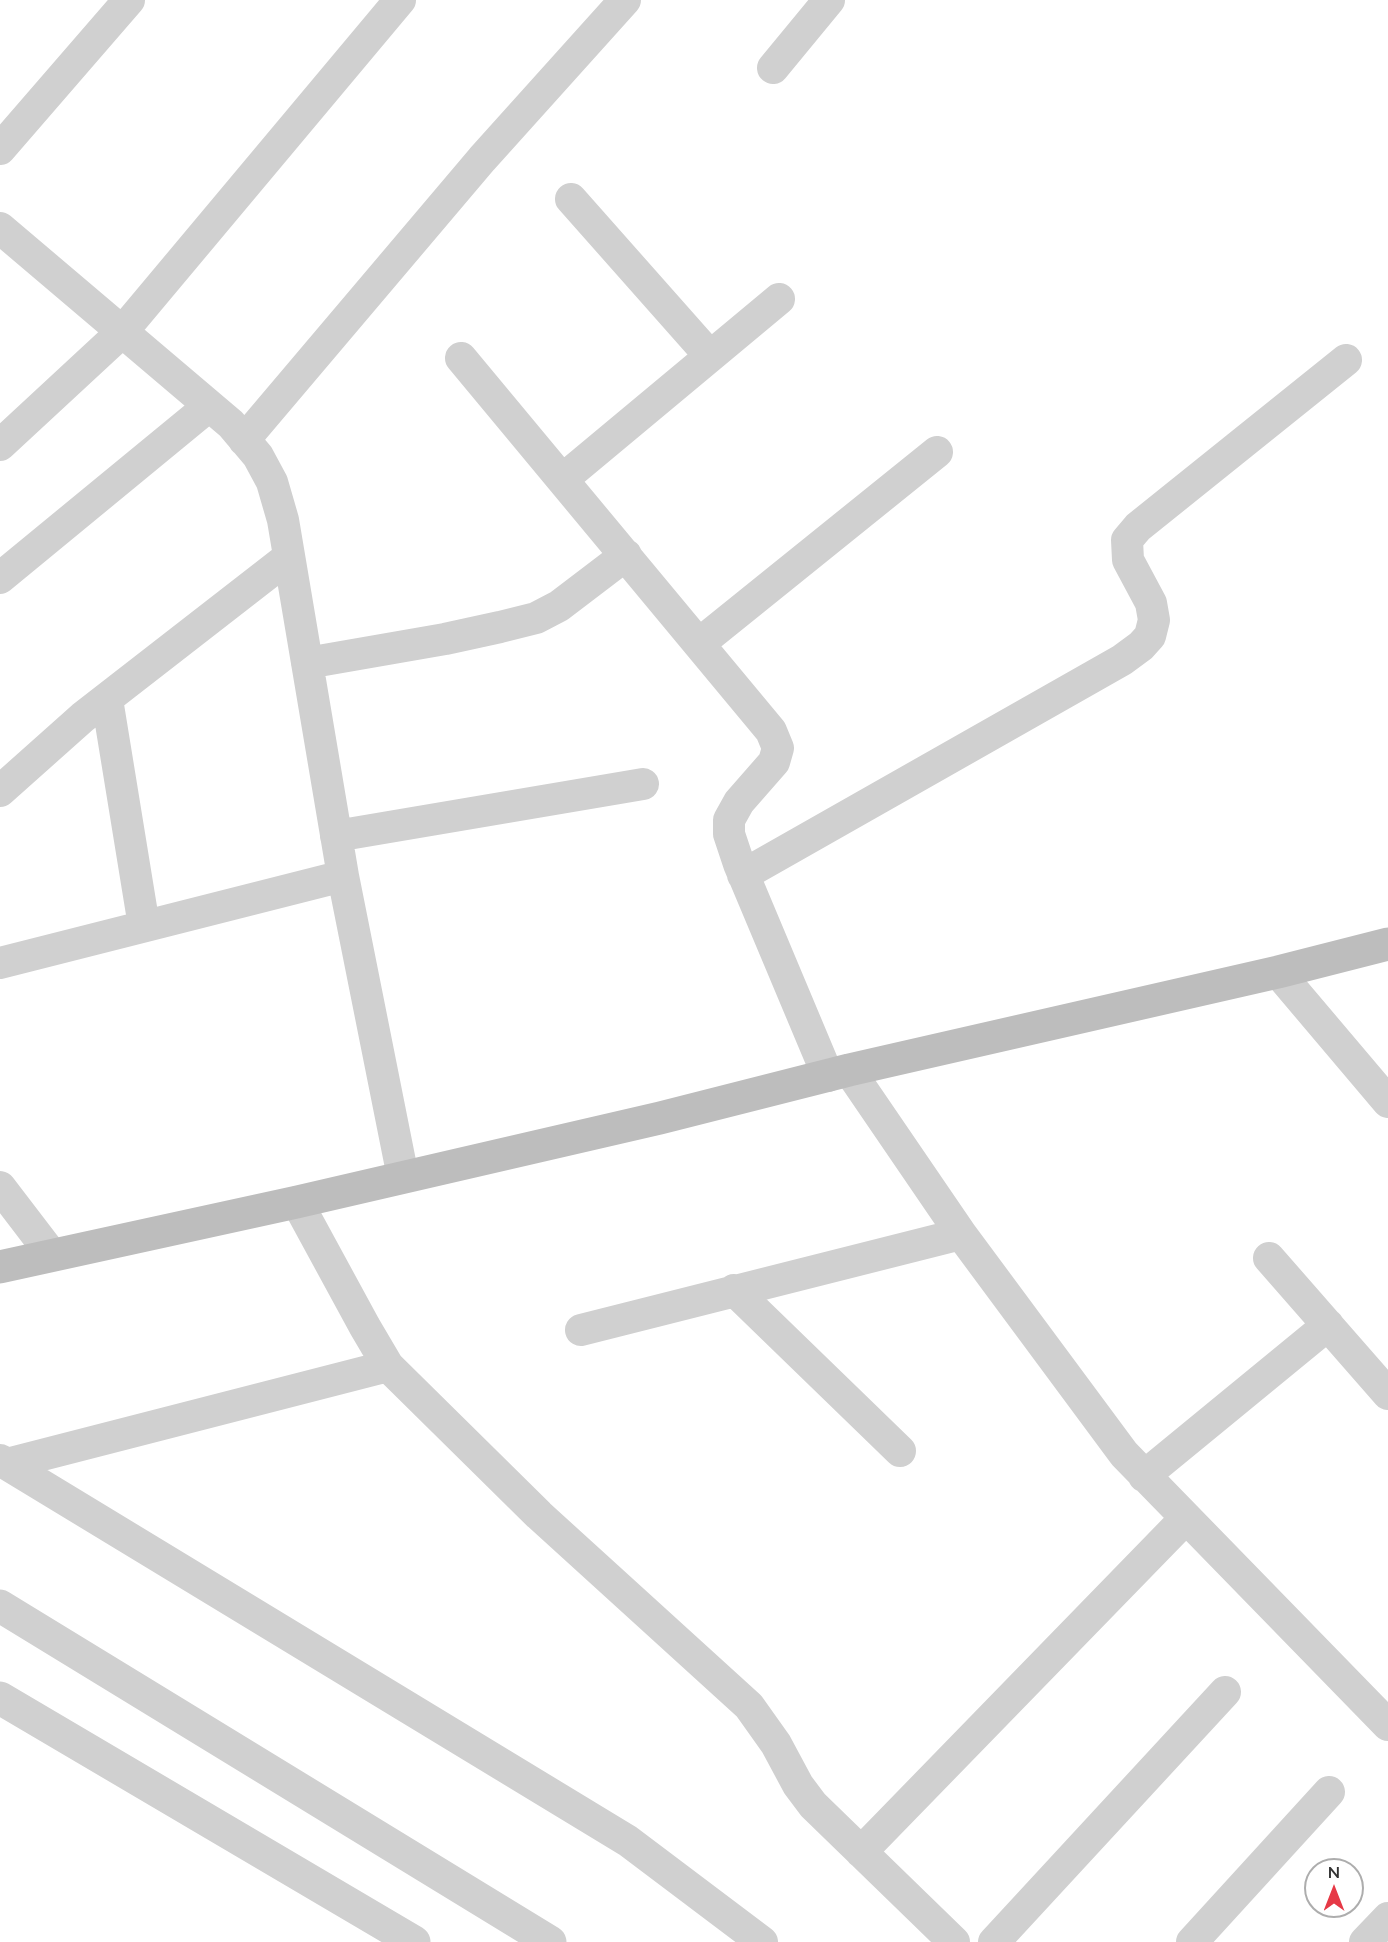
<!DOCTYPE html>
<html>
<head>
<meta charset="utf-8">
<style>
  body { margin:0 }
  #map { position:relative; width:1388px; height:1942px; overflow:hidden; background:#fff; font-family:Lato,sans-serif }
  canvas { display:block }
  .north { position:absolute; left:1304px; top:1858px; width:60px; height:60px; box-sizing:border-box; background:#fff; border:2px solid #adadad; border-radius:50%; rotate:0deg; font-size:16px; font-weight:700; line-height:24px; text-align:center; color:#333 }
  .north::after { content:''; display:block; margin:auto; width:21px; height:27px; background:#e63946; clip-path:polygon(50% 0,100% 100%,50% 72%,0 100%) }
</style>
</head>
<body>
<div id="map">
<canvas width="1388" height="1942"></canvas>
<div class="north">N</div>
</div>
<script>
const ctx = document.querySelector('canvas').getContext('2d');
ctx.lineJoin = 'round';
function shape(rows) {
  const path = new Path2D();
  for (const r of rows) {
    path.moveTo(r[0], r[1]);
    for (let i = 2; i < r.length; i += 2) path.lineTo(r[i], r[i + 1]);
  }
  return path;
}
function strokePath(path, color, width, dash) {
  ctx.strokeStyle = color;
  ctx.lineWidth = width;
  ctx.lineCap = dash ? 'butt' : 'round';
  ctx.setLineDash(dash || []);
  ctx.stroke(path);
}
const minor = shape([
  [773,68,829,0],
  [0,149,129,0],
  [571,199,710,356],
  [0,228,231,424,258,456,272,482,283,520,343,876,403,1177],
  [461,358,771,731,778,748,774,762,739,802,729,820,729,834,739,864,828,1076],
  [244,440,482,159,625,0],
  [0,445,122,332,400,0],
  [563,479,779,299],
  [0,578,209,406],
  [700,643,937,452],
  [307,663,445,639,500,627,536,618,559,606,626,555],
  [107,699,144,926],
  [0,791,83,717,289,557],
  [336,836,643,784],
  [743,875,1122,660,1141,646,1150,636,1154,620,1151,603,1128,560,1127,540,1138,527,1346,360],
  [0,963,343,876],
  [1278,972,1388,1102],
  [849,1070,961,1234,1124,1454,1388,1725],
  [0,1187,52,1255],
  [297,1202,365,1327,388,1366,539,1515,749,1706,776,1744,798,1785,813,1805,954,1942],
  [1269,1258,1388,1394],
  [734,1290,900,1451],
  [581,1330,961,1234],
  [0,1460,628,1841,762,1942],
  [7,1464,388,1366],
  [1144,1476,1328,1325],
  [861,1852,1185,1519],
  [994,1942,1225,1692],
  [1192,1942,1329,1792],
  [1365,1942,1388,1918]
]);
const tertiary = shape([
  [0,1606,550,1942],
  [0,1698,414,1942]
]);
const secondary = shape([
  [0,1267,297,1202,660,1118,849,1070,1278,972,1388,944]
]);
strokePath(minor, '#d0d0d0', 32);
strokePath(tertiary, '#d0d0d0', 33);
strokePath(secondary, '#bdbdbd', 33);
</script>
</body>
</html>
